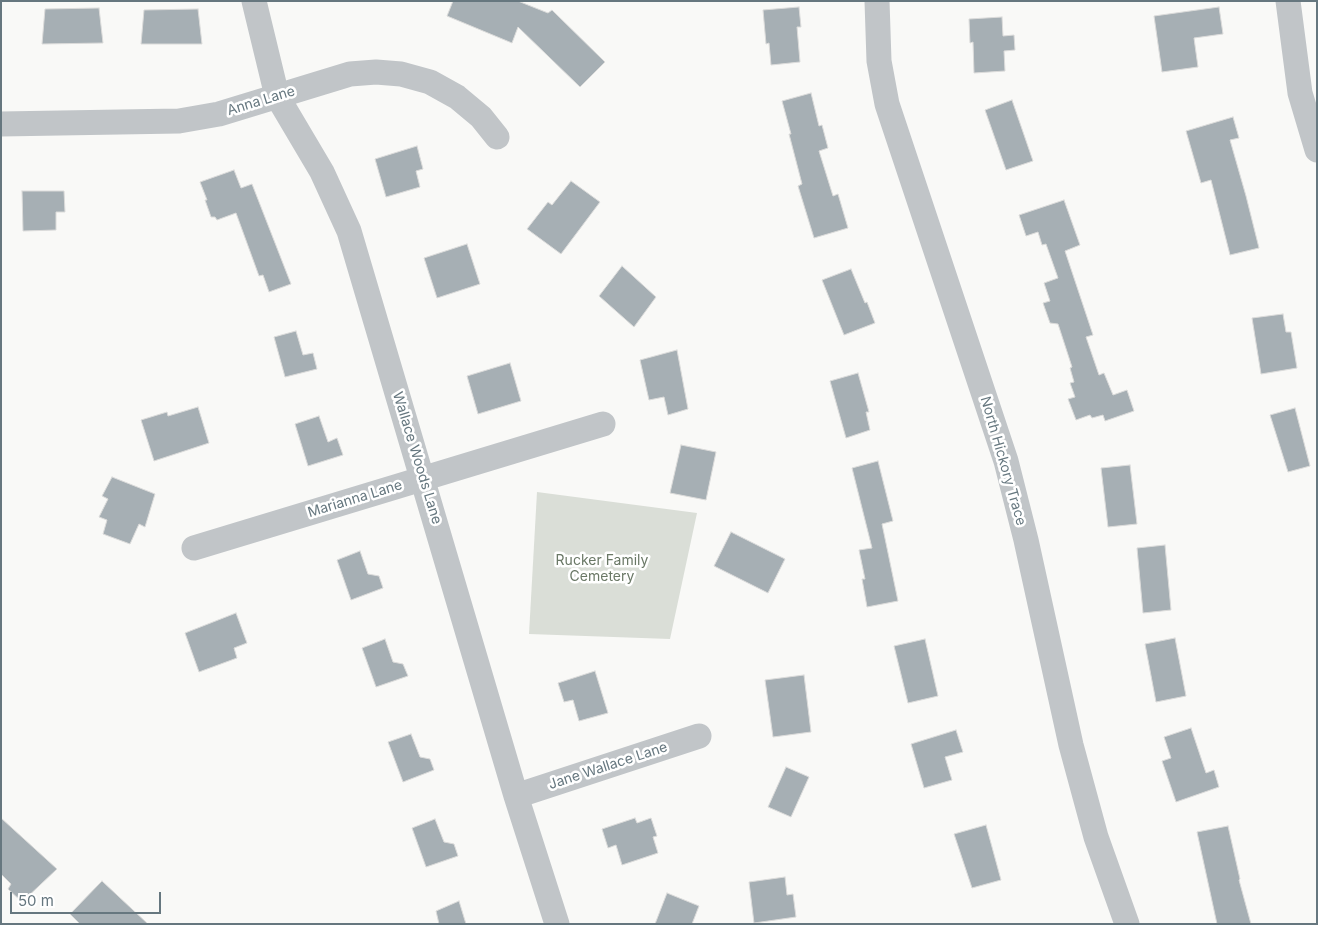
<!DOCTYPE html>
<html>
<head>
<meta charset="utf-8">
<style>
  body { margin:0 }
  #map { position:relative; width:1318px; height:925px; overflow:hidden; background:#f9f9f7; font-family:Inter,sans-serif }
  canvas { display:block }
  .frame { position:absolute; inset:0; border:2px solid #66777f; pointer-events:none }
  .scale { position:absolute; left:10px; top:892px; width:151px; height:22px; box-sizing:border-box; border:2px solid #66777f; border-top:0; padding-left:6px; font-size:15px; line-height:18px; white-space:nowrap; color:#66777f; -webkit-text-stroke:4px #fff; paint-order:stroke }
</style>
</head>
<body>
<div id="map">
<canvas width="1318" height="925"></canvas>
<div class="frame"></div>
<div class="scale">50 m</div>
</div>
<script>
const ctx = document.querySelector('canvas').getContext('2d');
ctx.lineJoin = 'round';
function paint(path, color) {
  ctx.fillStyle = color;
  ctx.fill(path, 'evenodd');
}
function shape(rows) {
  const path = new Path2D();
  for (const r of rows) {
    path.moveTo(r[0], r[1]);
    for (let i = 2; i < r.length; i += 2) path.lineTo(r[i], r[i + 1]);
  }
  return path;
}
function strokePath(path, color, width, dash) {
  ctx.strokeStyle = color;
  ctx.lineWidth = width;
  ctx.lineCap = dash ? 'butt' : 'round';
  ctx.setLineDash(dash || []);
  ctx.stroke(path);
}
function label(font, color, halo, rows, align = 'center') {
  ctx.font = font + ' Inter,sans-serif';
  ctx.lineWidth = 5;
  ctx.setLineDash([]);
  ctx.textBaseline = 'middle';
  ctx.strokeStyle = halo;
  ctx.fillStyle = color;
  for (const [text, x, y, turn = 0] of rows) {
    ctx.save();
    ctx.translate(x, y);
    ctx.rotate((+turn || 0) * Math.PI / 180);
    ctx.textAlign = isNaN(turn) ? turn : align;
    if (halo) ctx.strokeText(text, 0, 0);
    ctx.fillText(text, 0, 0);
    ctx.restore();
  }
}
const green = shape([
  [537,492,697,513,670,639,529,634]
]);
const building = shape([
  [453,1,518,1,548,13,552,10,605,62,580,87,518,27,512,43,447,16,453,1],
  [799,7,801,27,797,27,800,62,771,65,769,43,766,44,763,10,799,7],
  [1219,7,1223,34,1194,38,1198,67,1162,72,1154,16,1219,7],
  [99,8,103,43,42,44,45,9,99,8],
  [198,9,202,44,141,44,144,10,198,9],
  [1002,17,1003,36,1014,35,1015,50,1004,51,1005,71,974,73,973,42,970,43,969,19,1002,17],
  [811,93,819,126,822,125,828,148,819,151,833,196,838,194,848,228,814,238,798,186,802,184,789,134,791,134,782,101,811,93],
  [1012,100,1033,161,1006,170,985,110,1012,100],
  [1233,117,1239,138,1230,140,1246,196,1259,248,1230,255,1211,180,1201,183,1186,131,1233,117],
  [417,146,423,169,416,171,420,187,386,197,375,159,417,146],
  [234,170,241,188,252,184,291,284,269,292,263,275,259,276,236,213,217,220,215,217,211,217,205,200,207,200,200,182,234,170],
  [571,181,600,202,561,254,527,229,548,202,552,205,571,181],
  [22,191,64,191,65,212,56,212,56,230,23,231,22,191],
  [1064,200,1080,245,1065,251,1093,335,1086,337,1099,375,1104,373,1113,395,1127,390,1134,411,1105,421,1103,415,1092,418,1090,415,1076,420,1068,399,1075,397,1070,383,1074,382,1070,368,1072,367,1058,324,1050,323,1043,303,1050,301,1044,283,1058,278,1046,244,1042,245,1038,232,1026,236,1019,215,1064,200],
  [467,244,480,284,437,298,424,258,467,244],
  [622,266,656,297,634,327,599,296,622,266],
  [851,269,865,303,867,302,875,323,844,335,822,280,851,269],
  [1283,314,1286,332,1291,332,1297,368,1261,374,1252,318,1283,314],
  [296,331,303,355,313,353,317,369,285,377,274,337,296,331],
  [677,350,688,409,668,415,664,397,649,400,640,360,677,350],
  [510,363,521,401,478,414,467,376,510,363],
  [858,373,869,412,866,412,870,430,846,438,830,381,858,373],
  [198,407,209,443,154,461,141,420,167,412,168,416,198,407],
  [1295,408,1310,466,1288,472,1270,415,1295,408],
  [319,416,328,442,337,438,343,455,308,466,295,424,319,416],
  [681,445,716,452,706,500,670,493,681,445],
  [878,461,893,521,882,524,898,601,867,607,862,579,865,579,859,550,872,548,852,468,878,461],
  [1130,465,1137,524,1108,527,1101,468,1130,465],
  [112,477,155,494,145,527,139,524,130,544,103,534,107,520,99,517,108,499,102,496,112,477],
  [731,532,785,559,768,593,714,566,731,532],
  [1165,545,1171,610,1143,613,1137,548,1165,545],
  [360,551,368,574,379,576,383,588,351,600,337,560,360,551],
  [236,613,247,643,234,648,237,658,199,672,185,633,236,613],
  [1175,638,1186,696,1156,702,1145,644,1175,638],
  [385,639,393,662,403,664,408,676,376,687,362,648,385,639],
  [925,639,938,696,908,703,894,646,925,639],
  [595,671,608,713,579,721,573,700,564,702,558,683,595,671],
  [804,675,811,732,773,737,765,680,804,675],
  [1191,728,1206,773,1214,770,1219,787,1176,802,1162,761,1171,758,1164,737,1191,728],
  [956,730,963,752,945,757,952,780,924,788,911,744,956,730],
  [411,734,420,757,430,759,434,770,403,782,388,742,411,734],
  [786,767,809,777,791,817,768,807,786,767],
  [1,818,57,869,22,902,8,889,11,884,1,874,1,818],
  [635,818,637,823,651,818,657,836,653,837,658,853,622,865,616,845,608,848,602,829,635,818],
  [435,819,444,842,454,844,458,856,426,867,412,828,435,819],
  [986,825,1001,880,972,888,954,834,986,825],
  [1228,826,1240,879,1239,880,1251,924,1217,924,1197,832,1228,826],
  [785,877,787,895,793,894,796,917,754,923,749,882,785,877],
  [102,881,148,924,80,924,70,914,102,881],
  [667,893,699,906,692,924,655,924,667,893],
  [459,901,466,924,439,924,436,911,459,901]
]);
const minor = shape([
  [254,1,277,96,322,172,349,231,516,796,557,924],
  [877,1,879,61,887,104,1006,461,1026,540,1071,745,1096,837,1127,924],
  [1288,1,1300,93,1317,150],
  [1,124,179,121,219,114,350,74,376,72,401,74,430,82,457,97,481,117,497,137],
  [194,548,603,424],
  [516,796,699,736]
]);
const streetNames = [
  ["Anna Lane",261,101,-17],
  ["Wallace Woods Lane",417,458,73],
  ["North Hickory Trace",1003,461,74],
  ["Marianna Lane",355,499,-17],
  ["Jane Wallace Lane",608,766,-18]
];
const parkNames = [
  ["Rucker Family",602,561],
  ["Cemetery",602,577]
];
paint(green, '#daded7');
paint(building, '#a6afb4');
strokePath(building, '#dbdbda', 1);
strokePath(minor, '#c1c5c8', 25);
label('14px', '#66777f', '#fff', streetNames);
label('14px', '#6a7866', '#fff', parkNames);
</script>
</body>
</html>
